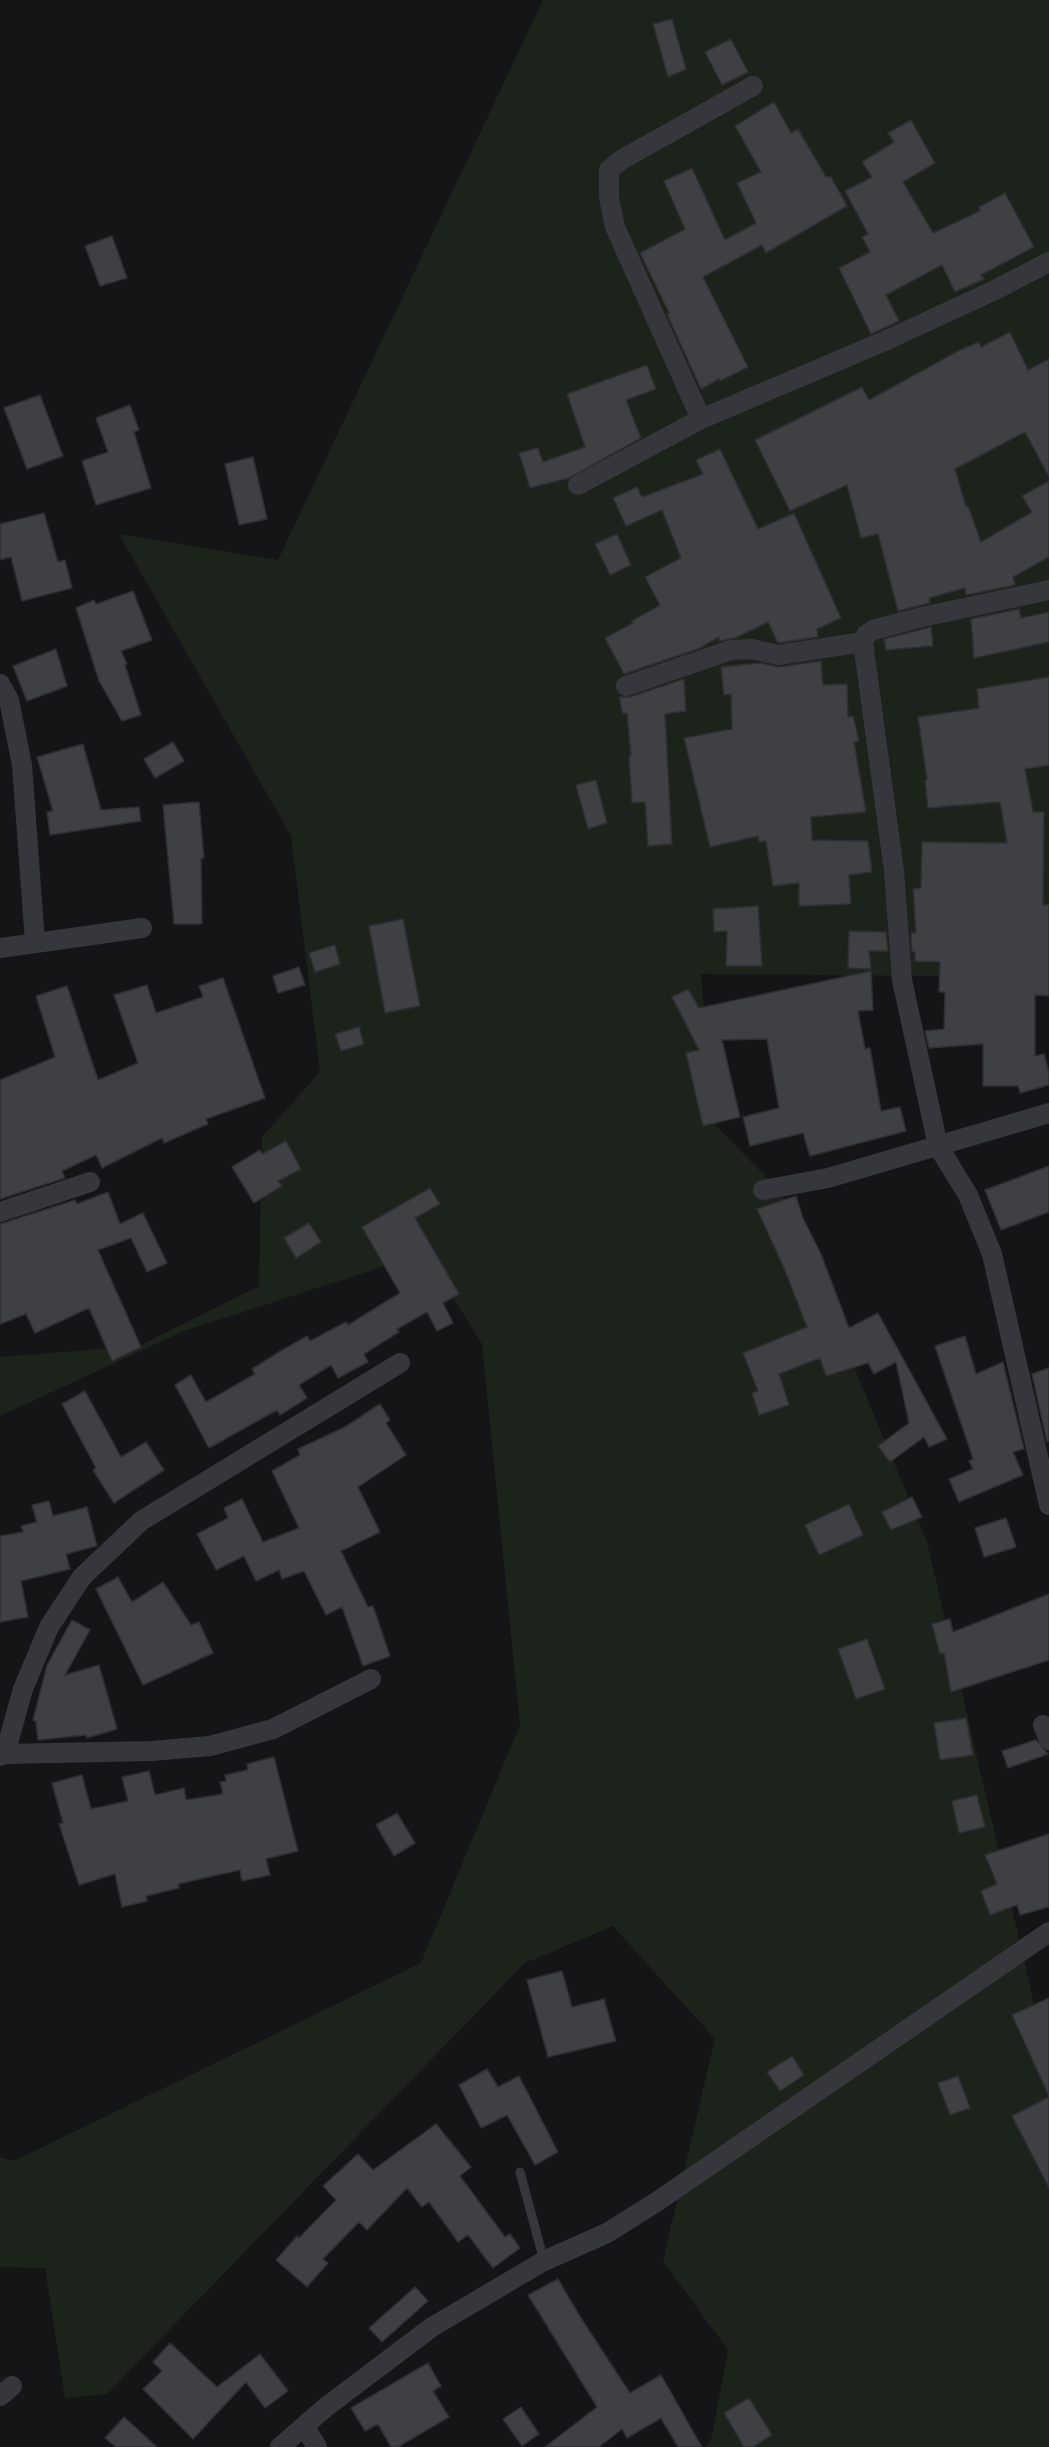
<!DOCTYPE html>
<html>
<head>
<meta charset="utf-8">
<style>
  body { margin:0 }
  canvas { display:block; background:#151517 }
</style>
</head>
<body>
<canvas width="1049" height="2447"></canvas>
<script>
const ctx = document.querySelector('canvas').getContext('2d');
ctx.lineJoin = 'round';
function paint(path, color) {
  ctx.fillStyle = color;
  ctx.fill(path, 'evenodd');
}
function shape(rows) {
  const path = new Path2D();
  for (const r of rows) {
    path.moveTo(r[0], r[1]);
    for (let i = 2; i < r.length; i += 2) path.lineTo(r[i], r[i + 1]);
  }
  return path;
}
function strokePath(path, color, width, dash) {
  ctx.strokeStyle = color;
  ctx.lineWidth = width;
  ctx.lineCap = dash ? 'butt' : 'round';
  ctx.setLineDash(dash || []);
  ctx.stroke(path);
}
const green = shape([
  [543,0,1049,0,1049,977,701,974,712,1122,781,1192,927,1542,1049,2068,1049,2447,707,2447,712,2436,728,2350,663,2261,715,2039,613,1926,525,1963,107,2394,65,2398,45,2268,0,2267,0,2157,14,2161,421,1963,520,1725,482,1344,425,1253,184,1331,0,1416,0,1357,139,1346,259,1286,262,1137,320,1072,291,836,119,534,278,560]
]);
const building = shape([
  [672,19,686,69,668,77,653,24,672,19],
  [731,39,748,72,722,85,705,52,731,39],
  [774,102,791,133,798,129,826,177,831,177,847,206,766,253,762,245,703,277,748,367,720,381,719,379,701,389,667,314,669,313,640,253,685,229,664,181,692,168,725,240,756,223,737,183,761,172,735,126,774,102],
  [911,120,935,163,903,182,933,233,980,211,979,207,1005,193,1034,247,981,275,984,279,955,292,942,265,886,295,899,321,871,334,839,268,870,252,862,237,868,234,845,191,872,177,862,162,894,142,888,133,911,120],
  [112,236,127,278,100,286,85,246,112,236],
  [1010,332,1028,370,1049,359,1049,477,1025,432,955,469,966,507,968,506,981,542,1032,512,1022,496,1049,481,1049,557,1013,577,1015,585,966,595,965,588,929,598,930,603,898,611,878,534,861,538,847,485,790,511,755,440,862,387,869,400,960,350,979,342,981,347,1010,332],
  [647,365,656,389,626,400,641,438,569,478,530,488,519,453,538,448,543,462,585,447,567,394,647,365],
  [40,395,63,456,27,469,4,408,40,395],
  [130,405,139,430,134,432,151,488,96,505,82,461,108,452,96,418,130,405],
  [720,449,758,529,794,513,841,618,817,629,818,637,778,643,768,622,735,638,719,641,719,637,698,649,624,674,605,638,633,623,632,621,660,605,645,577,681,558,662,510,626,526,613,498,637,487,642,497,703,474,696,460,720,449],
  [253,457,267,519,239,525,225,464,253,457],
  [44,513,58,562,65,560,72,588,22,601,11,557,0,560,0,524,44,513],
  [617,534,631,565,610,575,595,544,617,534],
  [133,591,152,640,121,651,127,664,125,665,141,715,122,721,99,681,76,608,94,600,96,604,133,591],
  [1019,609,1021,618,1049,612,1049,642,974,658,971,619,1019,609],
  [931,627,933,646,886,650,884,639,931,627],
  [56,649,67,686,27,701,13,666,56,649],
  [821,661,823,685,847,684,848,717,853,716,859,741,854,742,866,812,811,817,812,840,868,841,872,872,849,875,851,904,799,906,799,883,773,886,766,841,759,842,758,836,710,847,684,738,732,729,731,694,724,695,721,667,760,663,779,667,821,661],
  [1049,677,1049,765,1025,769,1033,812,1044,812,1043,905,1049,905,1049,996,1035,995,1035,1056,1044,1054,1049,1073,1049,1085,1020,1093,1018,1086,983,1086,983,1044,929,1048,925,1031,944,1029,945,992,939,992,940,962,915,961,915,952,912,952,911,933,916,933,913,889,921,888,922,842,1007,843,1000,802,928,808,925,781,927,780,918,717,979,708,977,689,1049,677],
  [684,679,686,711,665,714,672,844,648,846,645,802,632,803,629,756,631,756,627,713,623,714,619,697,630,697,684,679],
  [173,742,184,761,155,778,144,759,173,742],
  [83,744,101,810,139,807,141,821,50,835,47,812,53,811,37,757,83,744],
  [596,780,607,823,588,829,576,785,596,780],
  [199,802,204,858,201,858,202,924,174,924,163,805,199,802],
  [758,906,762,966,726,966,727,931,714,932,713,909,758,906],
  [403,919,420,1006,385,1013,369,926,403,919],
  [849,931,886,932,888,951,869,951,871,969,848,968,849,931],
  [335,945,340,964,315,972,309,953,335,945],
  [299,967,305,985,278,993,273,976,299,967],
  [871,971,873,1010,858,1011,865,1049,870,1048,881,1111,900,1107,906,1131,810,1156,803,1133,750,1146,743,1117,779,1108,767,1039,722,1040,740,1117,703,1126,686,1053,699,1050,672,997,688,989,699,1008,871,971],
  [223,978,265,1098,206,1119,208,1124,164,1143,162,1138,102,1168,96,1155,62,1171,65,1178,0,1199,0,1080,55,1057,36,996,67,986,98,1080,138,1063,114,995,147,985,156,1013,203,997,199,986,223,978],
  [359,1027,364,1044,341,1051,335,1034,359,1027],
  [286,1141,301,1169,278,1181,282,1186,254,1203,232,1167,260,1150,262,1154,286,1141],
  [1049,1166,1049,1212,1001,1230,985,1190,1049,1166],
  [430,1188,440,1204,415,1218,459,1294,443,1303,453,1323,437,1331,427,1312,397,1329,399,1332,364,1354,368,1362,338,1378,331,1365,299,1385,307,1398,280,1415,277,1410,209,1448,175,1385,191,1375,206,1402,255,1374,252,1369,279,1352,307,1336,310,1341,346,1322,348,1325,400,1293,362,1227,430,1188],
  [108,1192,120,1224,143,1213,167,1263,147,1272,131,1238,98,1250,141,1347,112,1361,89,1308,35,1333,26,1314,0,1324,0,1224,75,1200,77,1204,108,1192],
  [796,1196,803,1218,821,1254,849,1328,878,1313,947,1439,929,1447,924,1437,890,1462,878,1446,909,1423,896,1362,874,1374,868,1363,826,1376,820,1358,779,1374,789,1405,759,1415,752,1393,758,1391,743,1353,807,1327,784,1268,757,1209,796,1196],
  [309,1223,321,1242,296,1258,284,1238,309,1223],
  [965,1336,976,1374,1003,1362,1024,1449,1013,1452,1023,1475,959,1502,949,1479,973,1469,969,1461,973,1459,935,1346,965,1336],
  [1049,1368,1049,1441,1047,1442,1032,1374,1049,1368],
  [85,1391,121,1457,146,1442,164,1470,114,1503,93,1470,96,1468,62,1404,85,1391],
  [380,1404,390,1420,386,1423,406,1455,358,1487,380,1532,341,1551,368,1607,373,1606,390,1656,363,1666,342,1607,326,1615,304,1571,282,1579,279,1570,256,1581,244,1556,216,1570,197,1534,228,1518,224,1508,242,1499,263,1542,299,1528,272,1471,300,1455,298,1449,345,1427,380,1404],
  [912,1497,922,1517,891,1530,882,1512,912,1497],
  [49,1501,53,1516,87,1507,97,1546,66,1554,70,1569,21,1581,28,1617,0,1622,0,1536,23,1532,21,1526,37,1522,32,1505,49,1501],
  [849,1504,863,1535,819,1555,805,1525,849,1504],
  [1006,1518,1016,1547,984,1557,975,1528,1006,1518],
  [118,1577,132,1602,163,1582,191,1625,199,1622,213,1653,143,1685,96,1589,118,1577],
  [1049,1594,1049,1660,951,1692,944,1653,940,1654,932,1624,950,1619,953,1632,1049,1594],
  [72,1620,90,1630,65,1675,99,1665,117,1729,87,1738,86,1735,38,1740,36,1722,33,1720,47,1665,72,1620],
  [867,1639,885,1689,856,1699,838,1649,867,1639],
  [966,1718,973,1755,940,1760,934,1723,966,1718],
  [1036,1740,1048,1754,1008,1768,1002,1751,1036,1740],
  [274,1757,298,1851,266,1859,270,1875,242,1881,240,1870,178,1884,179,1888,146,1896,147,1901,122,1907,115,1874,79,1885,59,1824,63,1823,52,1783,82,1775,91,1809,128,1801,122,1777,149,1771,155,1795,184,1788,186,1800,223,1794,220,1782,226,1781,225,1775,248,1770,247,1764,274,1757],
  [977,1795,985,1827,959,1833,952,1801,977,1795],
  [397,1813,415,1843,394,1856,376,1825,397,1813],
  [1049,1834,1049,1907,1020,1915,1017,1905,990,1915,981,1891,997,1884,985,1855,1049,1834],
  [562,1971,572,2007,604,1999,616,2041,548,2057,527,1980,562,1971],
  [1049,1998,1049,2096,1012,2015,1049,1998],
  [792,2056,804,2075,780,2091,767,2072,792,2056],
  [487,2069,498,2087,519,2076,558,2152,535,2165,507,2115,481,2128,459,2085,487,2069],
  [958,2076,970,2108,950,2115,938,2083,958,2076],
  [1049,2097,1049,2188,1012,2116,1049,2097],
  [436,2124,471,2167,460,2176,505,2237,510,2234,520,2248,493,2268,468,2235,458,2242,429,2202,422,2207,407,2188,367,2230,359,2222,323,2259,328,2263,307,2287,276,2260,297,2236,299,2238,336,2200,323,2186,358,2154,373,2170,436,2124],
  [558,2279,579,2315,630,2393,661,2375,702,2447,678,2447,661,2418,627,2438,622,2429,599,2447,545,2447,597,2407,528,2295,558,2279],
  [415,2287,428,2301,382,2342,369,2328,415,2287],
  [170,2343,217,2387,260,2354,288,2391,265,2408,246,2382,193,2439,143,2389,162,2371,153,2362,170,2343],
  [428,2363,441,2386,433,2391,449,2417,398,2447,391,2447,378,2424,365,2431,351,2408,428,2363],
  [749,2398,772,2435,753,2447,744,2447,724,2413,749,2398],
  [521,2407,539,2434,522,2446,503,2419,521,2407],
  [124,2417,157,2447,116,2447,105,2438,124,2417]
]);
const service = shape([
  [520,2172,544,2261]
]);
const minor = shape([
  [701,419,615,227,609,198,609,170,621,160,753,86],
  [578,485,701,419,887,340,995,290,1049,262],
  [1049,590,922,617,873,630,866,635,863,642,894,871,902,980,938,1146,968,1195,992,1254,1049,1505],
  [0,684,9,700,22,765,35,942],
  [626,686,731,650,752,649,778,655,863,642],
  [0,948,142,928],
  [763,1190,828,1178,1049,1113],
  [0,1212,90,1182],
  [1043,1725,1049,1740],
  [5,1754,151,1751,210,1746,273,1729,371,1679],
  [0,1756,5,1754,23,1689,49,1627,82,1577,141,1521,400,1363],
  [0,2396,12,2386],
  [304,2426,317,2447],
  [280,2447,326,2407,432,2327,544,2261,607,2233,658,2201,1049,1932]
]);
paint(green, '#1b231b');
paint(building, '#3f4044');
strokePath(building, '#2f2f33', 1.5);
strokePath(service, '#36373d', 9);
strokePath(minor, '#36373d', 20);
</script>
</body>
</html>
